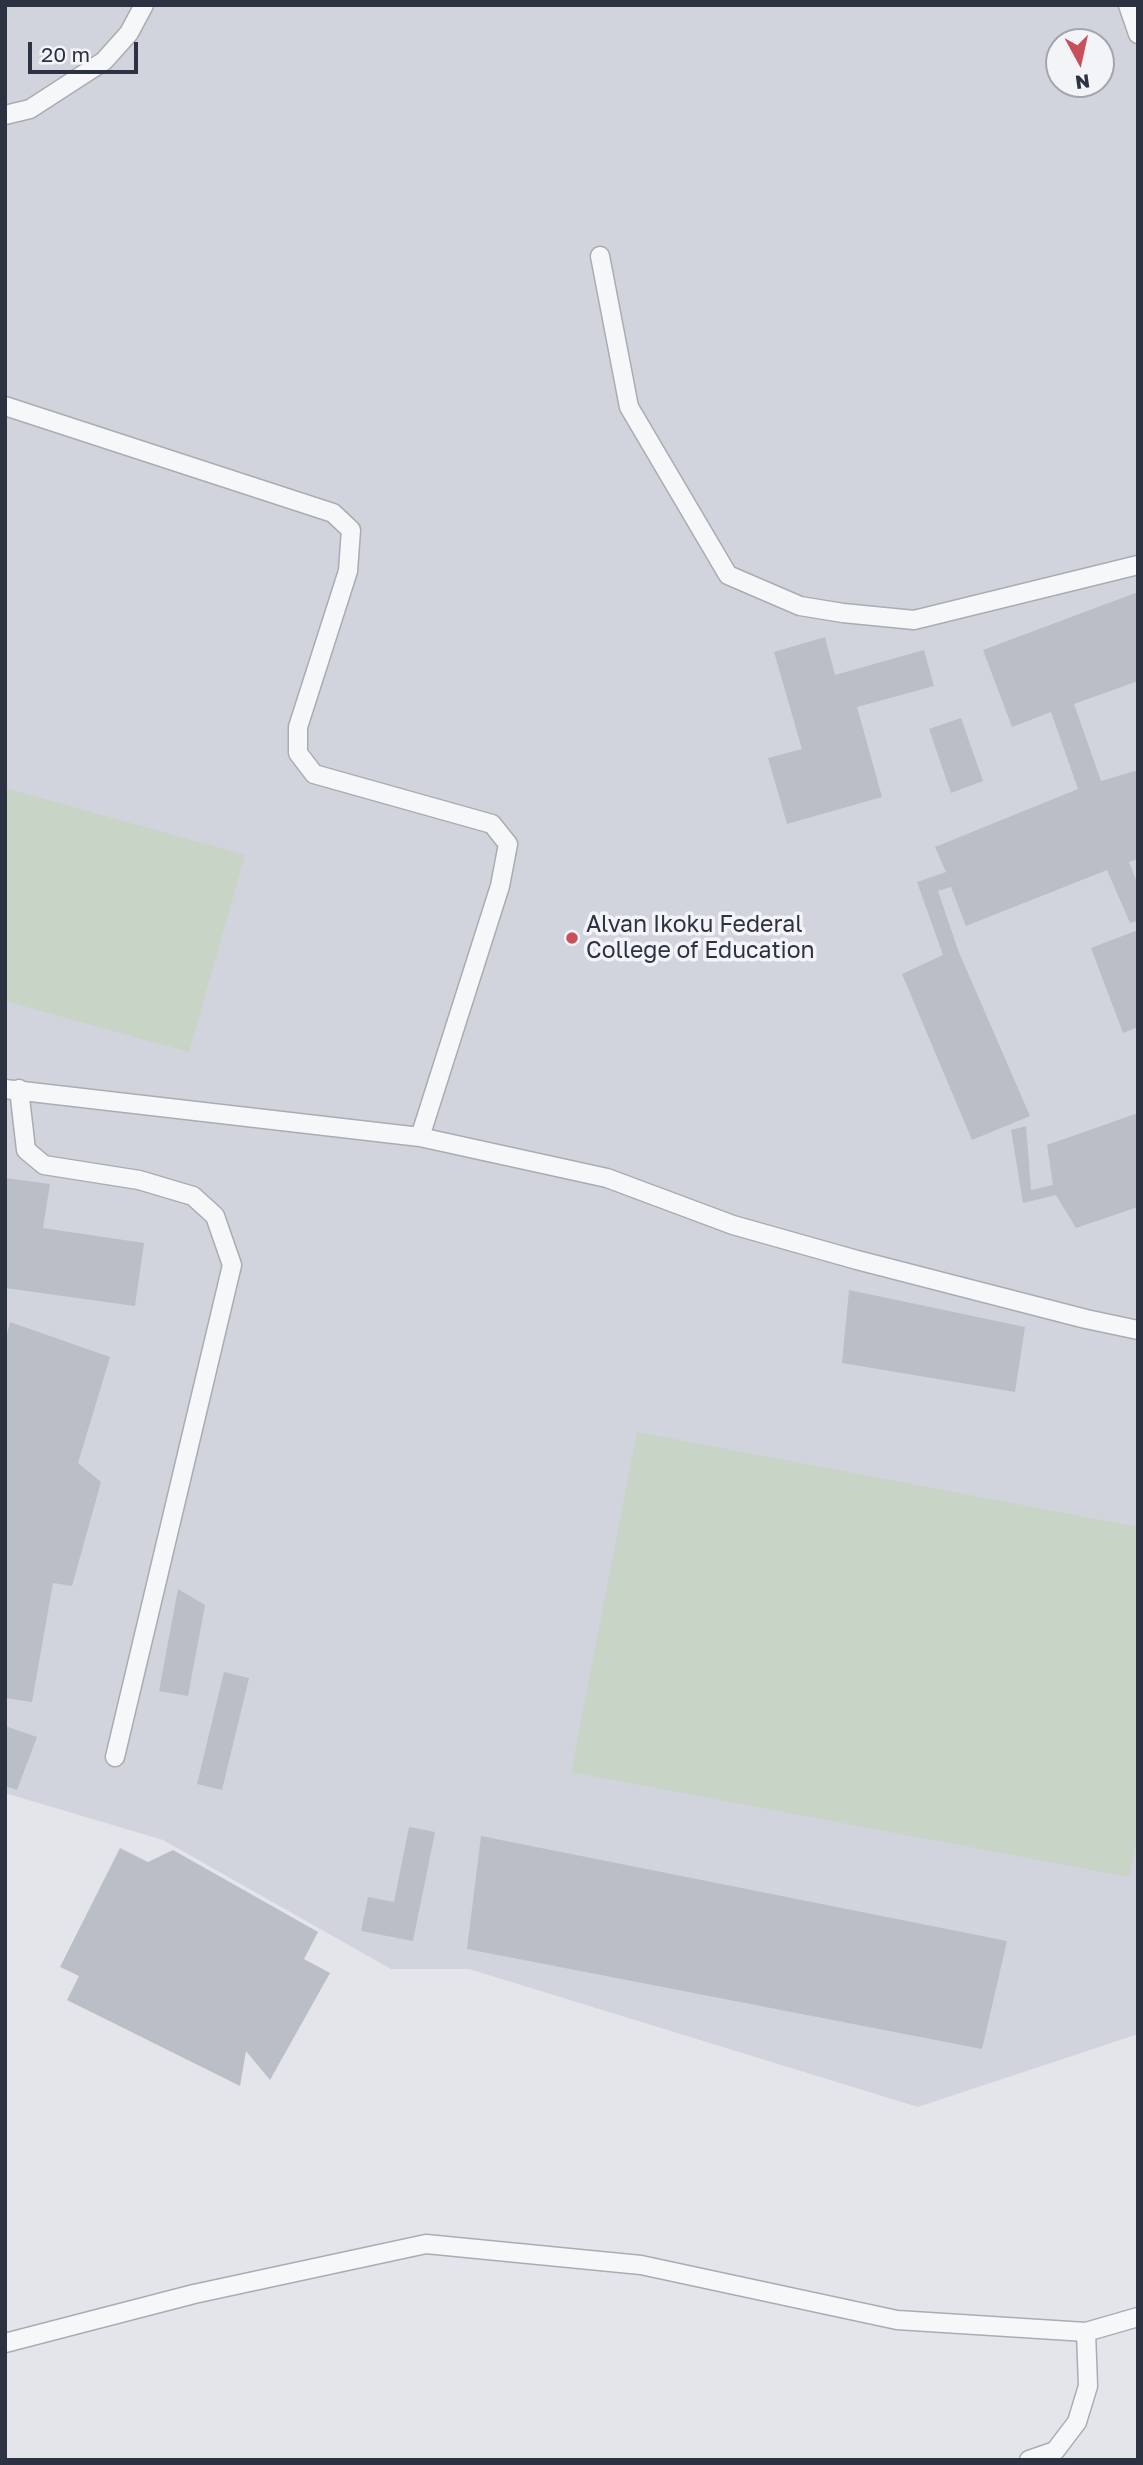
<!DOCTYPE html>
<html>
<head>
<meta charset="utf-8">
<style>
  body { margin:0 }
  #map { position:relative; width:1143px; height:2465px; overflow:hidden; background:#e3e5ea; font-family:"Golos Text",sans-serif }
  canvas { display:block }
  .frame { position:absolute; inset:0; border:7px solid #2c3242; pointer-events:none }
  .north { position:absolute; left:1045px; top:28px; width:70px; height:70px; box-sizing:border-box; background:#f3f4f8; border:2px solid #a3a6af; border-radius:50%; rotate:172deg; font-size:19px; font-weight:700; line-height:28px; text-align:center; color:#2c3242 }
  .north::after { content:''; display:block; margin:auto; width:24px; height:32px; background:#c8505b; clip-path:polygon(50% 0,100% 100%,50% 72%,0 100%) }
  .scale { position:absolute; left:28px; top:42px; width:110px; height:32px; box-sizing:border-box; border:4px solid #2c3242; border-top:0; padding-left:9px; font-size:21px; line-height:24px; white-space:nowrap; color:#2c3242; -webkit-text-stroke:5px #f3f4f8; paint-order:stroke }
</style>
</head>
<body>
<div id="map">
<canvas width="1143" height="2465"></canvas>
<div class="frame"></div>
<div class="north">N</div>
<div class="scale">20 m</div>
</div>
<script>
const ctx = document.querySelector('canvas').getContext('2d');
ctx.lineJoin = 'round';
function paint(path, color) {
  ctx.fillStyle = color;
  ctx.fill(path, 'evenodd');
}
function shape(rows) {
  const path = new Path2D();
  for (const r of rows) {
    path.moveTo(r[0], r[1]);
    for (let i = 2; i < r.length; i += 2) path.lineTo(r[i], r[i + 1]);
  }
  return path;
}
function strokePath(path, color, width, dash) {
  ctx.strokeStyle = color;
  ctx.lineWidth = width;
  ctx.lineCap = dash ? 'butt' : 'round';
  ctx.setLineDash(dash || []);
  ctx.stroke(path);
}
function label(font, color, halo, rows, align = 'center') {
  ctx.font = font + ' "Golos Text",sans-serif';
  ctx.lineWidth = 7;
  ctx.setLineDash([]);
  ctx.textBaseline = 'middle';
  ctx.strokeStyle = halo;
  ctx.fillStyle = color;
  for (const [text, x, y, turn = 0] of rows) {
    ctx.save();
    ctx.translate(x, y);
    ctx.rotate((+turn || 0) * Math.PI / 180);
    ctx.textAlign = isNaN(turn) ? turn : align;
    if (halo) ctx.strokeText(text, 0, 0);
    ctx.fillText(text, 0, 0);
    ctx.restore();
  }
}
const built = shape([
  [5,5,1138,5,1138,2034,918,2107,469,1969,391,1969,163,1840,5,1793],
  [1059,42,1101,42,1101,84,1059,84]
]);
const green = shape([
  [5,788,245,855,189,1052,5,1001],
  [637,1432,1138,1527,1138,1833,1129,1877,571,1772]
]);
const building = shape([
  [1138,592,1138,681,1074,704,1101,781,1138,770,1138,859,1129,862,1138,885,1138,921,1130,923,1107,870,966,926,951,887,938,891,958,950,1030,1116,972,1140,902,974,943,955,917,882,946,872,935,847,1078,789,1051,712,1012,727,983,650],
  [825,637,835,675,924,650,934,686,857,707,882,797,787,824,768,758,802,749,774,652],
  [961,718,983,781,951,793,929,729],
  [1138,930,1138,1027,1123,1033,1091,948],
  [1138,1113,1138,1207,1076,1228,1056,1195,1023,1203,1011,1130,1026,1126,1031,1190,1053,1185,1047,1145],
  [5,1178,50,1184,43,1228,144,1243,135,1306,5,1288],
  [849,1290,1025,1327,1015,1392,842,1363],
  [10,1322,110,1357,78,1463,101,1482,72,1586,53,1583,32,1702,5,1698,5,1343],
  [178,1589,205,1605,188,1696,159,1691],
  [224,1672,249,1678,222,1790,197,1784],
  [5,1726,37,1737,17,1790,5,1786],
  [409,1827,435,1832,413,1941,361,1931,368,1897,394,1902],
  [481,1836,1007,1941,982,2049,467,1949],
  [120,1848,148,1862,173,1850,318,1932,304,1959,330,1973,270,2080,246,2051,240,2086,67,2000,79,1976,60,1967]
]);
const lane = shape([
  [1128,5,1138,34],
  [5,115,30,109,104,61,129,33,144,5],
  [600,256,629,407,728,575,800,606,843,613,914,620,1138,565],
  [5,406,333,513,351,530,348,571,298,727,298,753,314,774,492,824,508,844,500,886,420,1137],
  [5,1089,420,1137,607,1178,733,1225,857,1260,1086,1319,1138,1330],
  [19,1089,26,1150,44,1165,139,1180,193,1196,215,1216,232,1265,115,1757],
  [5,2343,194,2294,426,2244,641,2265,897,2320,1086,2332,1138,2317],
  [1029,2460,1055,2451,1077,2422,1088,2386,1086,2332]
]);
const markers = [
  [572,938,7,"#c8505b"]
];
const poiNames = [
  ["Alvan Ikoku Federal",586,925],
  ["College of Education",586,951]
];
paint(built, '#d1d4dc');
paint(green, '#c8d4c5');
paint(building, '#babec7');
strokePath(lane, '#a8acb4', 21);
strokePath(lane, '#f6f7f9', 18);
for (const [x, y, r, color] of markers) {
  const dot = new Path2D();
  dot.arc(x, y, r, 0, 2 * Math.PI);
  ctx.fillStyle = color;
  ctx.fill(dot);
  strokePath(dot, '#f3f4f8', 2.5);
}
label('23px', '#2c3242', '#f3f4f8', poiNames, 'left');
</script>
</body>
</html>
